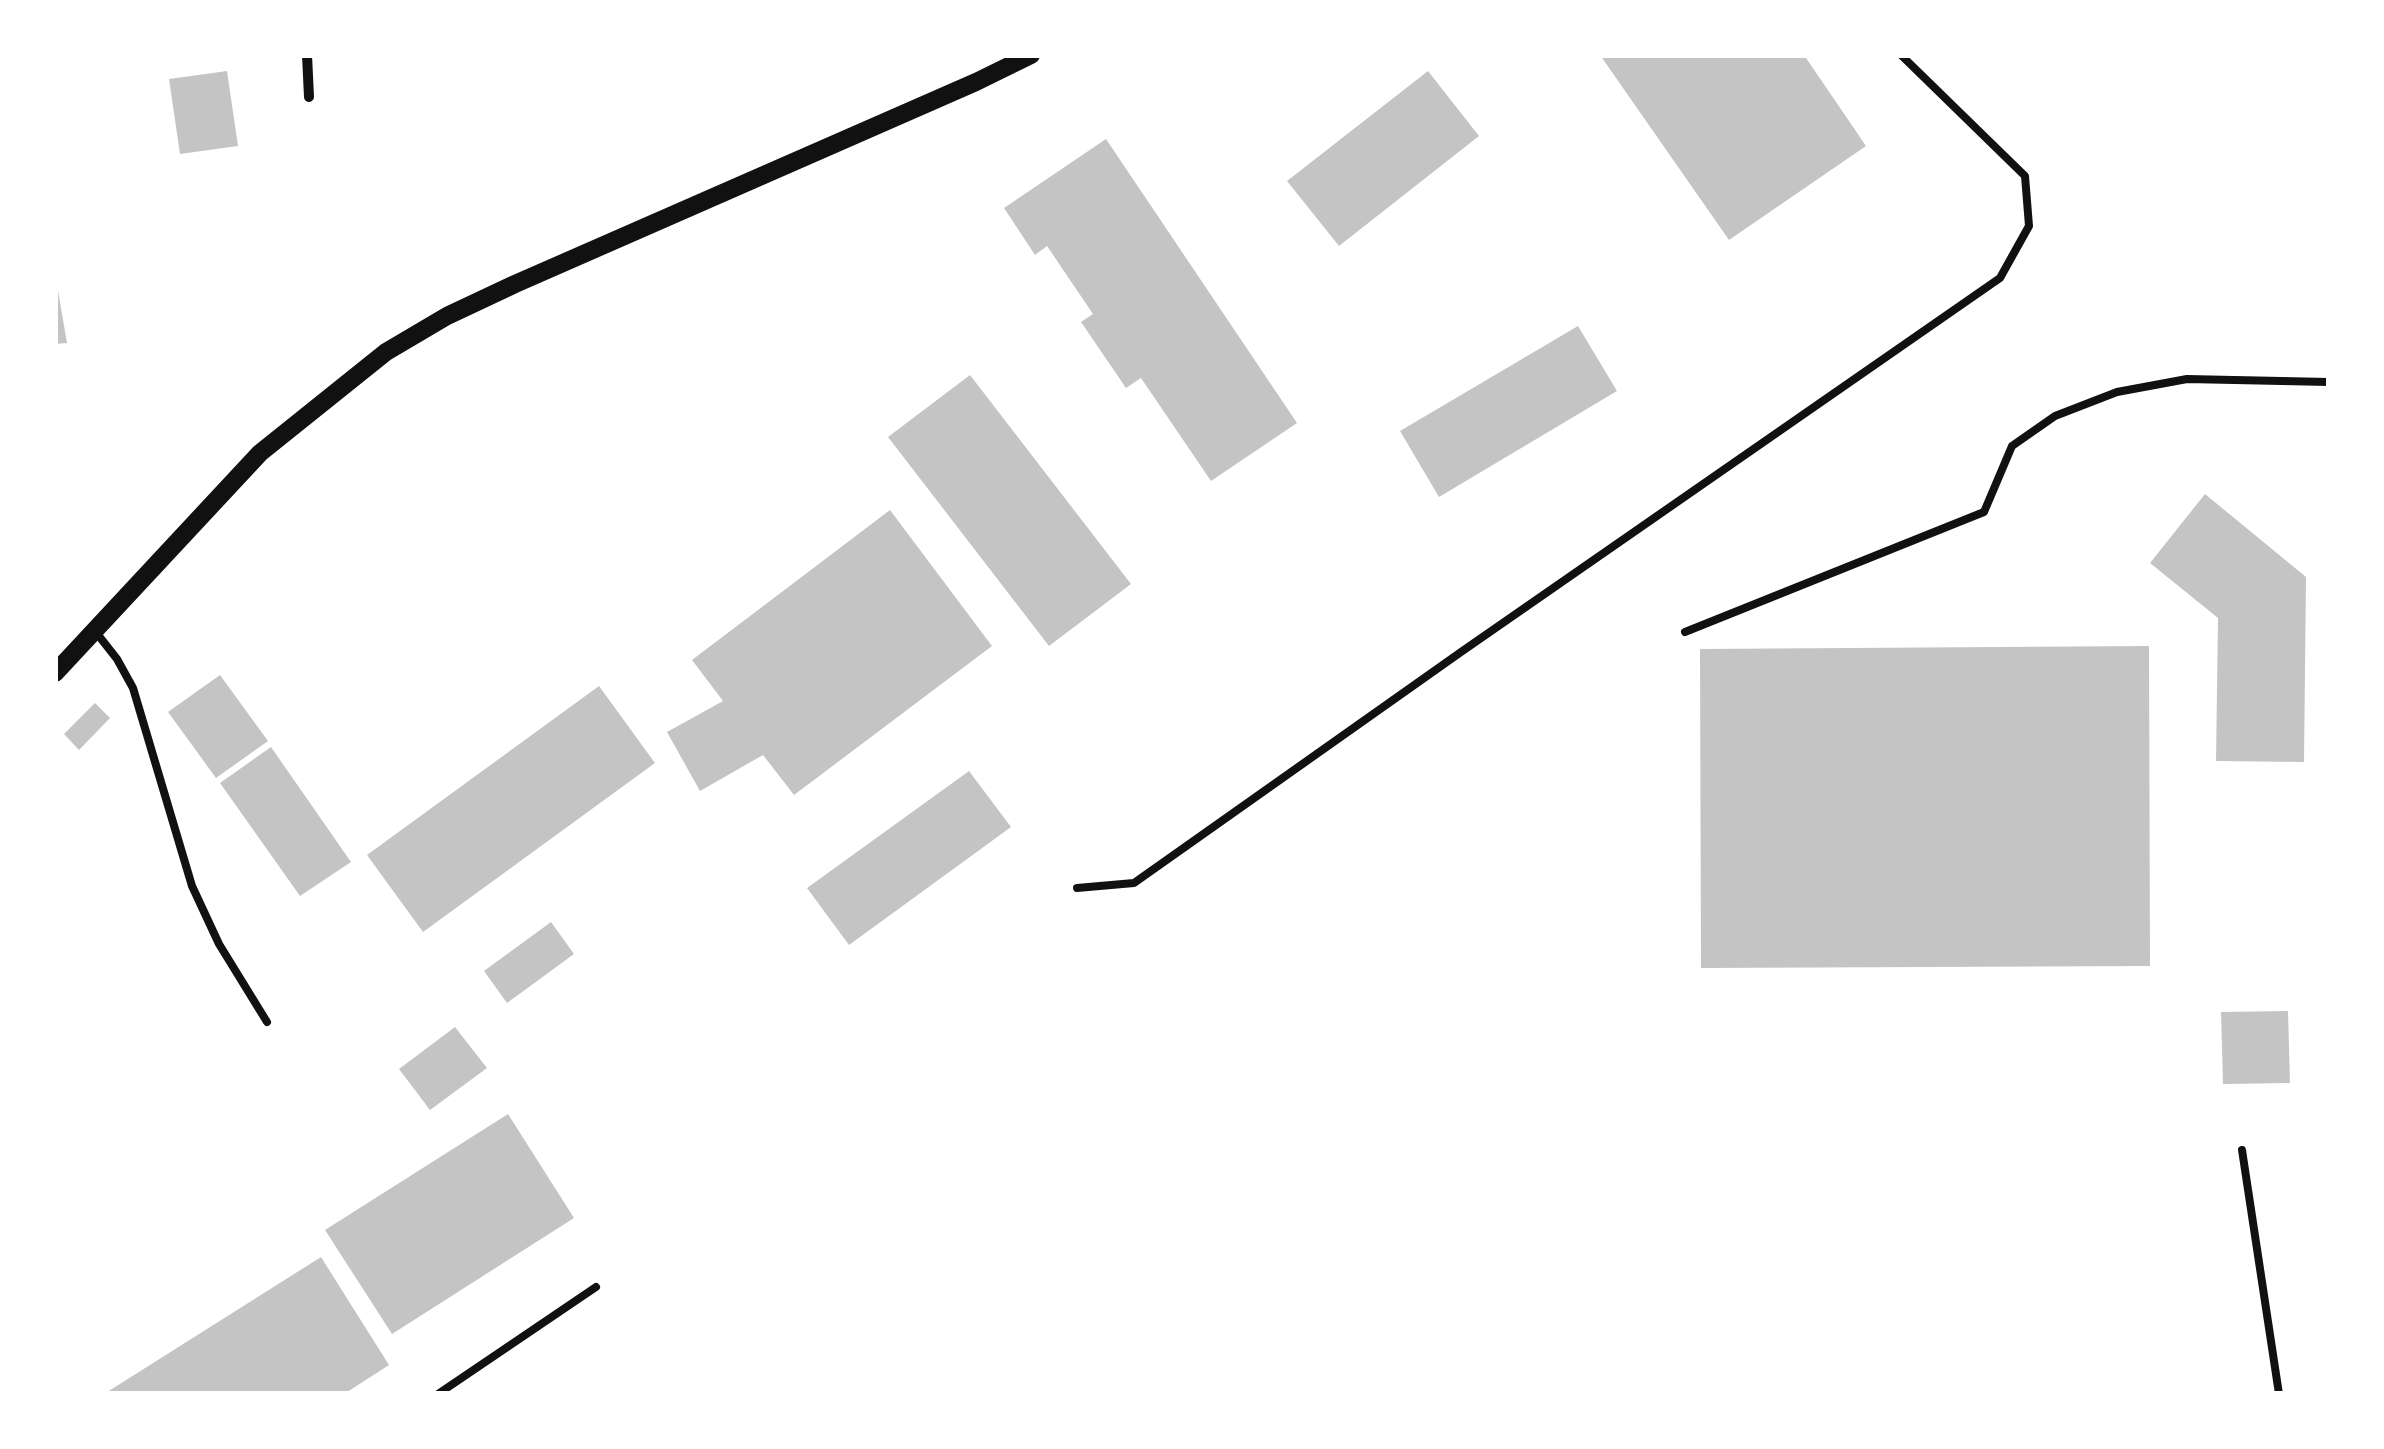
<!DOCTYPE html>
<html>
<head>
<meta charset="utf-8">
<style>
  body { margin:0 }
  #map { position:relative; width:2384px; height:1449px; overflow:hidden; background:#fff; font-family:Inter,sans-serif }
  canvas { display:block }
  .frame { position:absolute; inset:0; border:58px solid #fff; pointer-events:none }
</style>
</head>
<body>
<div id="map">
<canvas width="2384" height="1449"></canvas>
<div class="frame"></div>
</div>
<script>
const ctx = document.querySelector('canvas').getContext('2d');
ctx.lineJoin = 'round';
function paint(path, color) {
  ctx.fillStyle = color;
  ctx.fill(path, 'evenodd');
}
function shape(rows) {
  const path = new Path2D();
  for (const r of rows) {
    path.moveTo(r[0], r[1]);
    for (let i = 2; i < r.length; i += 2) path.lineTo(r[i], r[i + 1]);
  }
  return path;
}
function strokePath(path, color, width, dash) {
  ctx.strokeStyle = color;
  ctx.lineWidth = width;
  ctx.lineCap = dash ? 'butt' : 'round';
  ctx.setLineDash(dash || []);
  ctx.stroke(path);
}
const building = shape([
  [1600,55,1804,55,1866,146,1729,240],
  [227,71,238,146,180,154,169,79],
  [1428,71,1479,136,1339,246,1287,181],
  [1106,139,1297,423,1211,481,1141,378,1126,388,1081,322,1093,314,1047,246,1035,255,1004,208],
  [55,273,67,343,55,344],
  [1578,326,1617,391,1439,497,1400,431],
  [970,375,1131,584,1049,646,888,437],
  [2205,494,2306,577,2304,762,2216,761,2218,618,2150,563],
  [890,510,992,646,794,795,763,755,700,791,667,732,723,701,692,660],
  [2149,646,2150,966,1701,968,1700,649],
  [220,675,268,741,216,778,168,712],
  [599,686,655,763,423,932,367,855],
  [95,703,110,718,79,750,64,734],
  [271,747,351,862,300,896,220,783],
  [969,771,1011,827,849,945,807,888],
  [551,922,574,954,507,1003,484,971],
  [2288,1011,2290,1083,2223,1084,2221,1012],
  [455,1027,487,1068,430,1110,399,1069],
  [508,1114,574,1218,392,1334,325,1230],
  [321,1257,389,1365,344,1394,104,1394]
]);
const service = shape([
  [95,631,117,659,133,688,192,886,219,944,267,1022],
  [1685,632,1984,512,2012,446,2055,416,2117,392,2187,379,2329,382],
  [1077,888,1134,883,1461,652,2000,278,2029,226,2025,176,1901,55],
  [2242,1150,2279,1394],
  [438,1394,596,1287]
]);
const minor = shape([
  [307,55,309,97]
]);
const tertiary = shape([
  [55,673,260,453,386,352,447,316,515,284,976,82,1031,55]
]);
paint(building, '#c4c4c4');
strokePath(service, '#111', 8);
strokePath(minor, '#111', 10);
strokePath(tertiary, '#111', 18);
</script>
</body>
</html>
